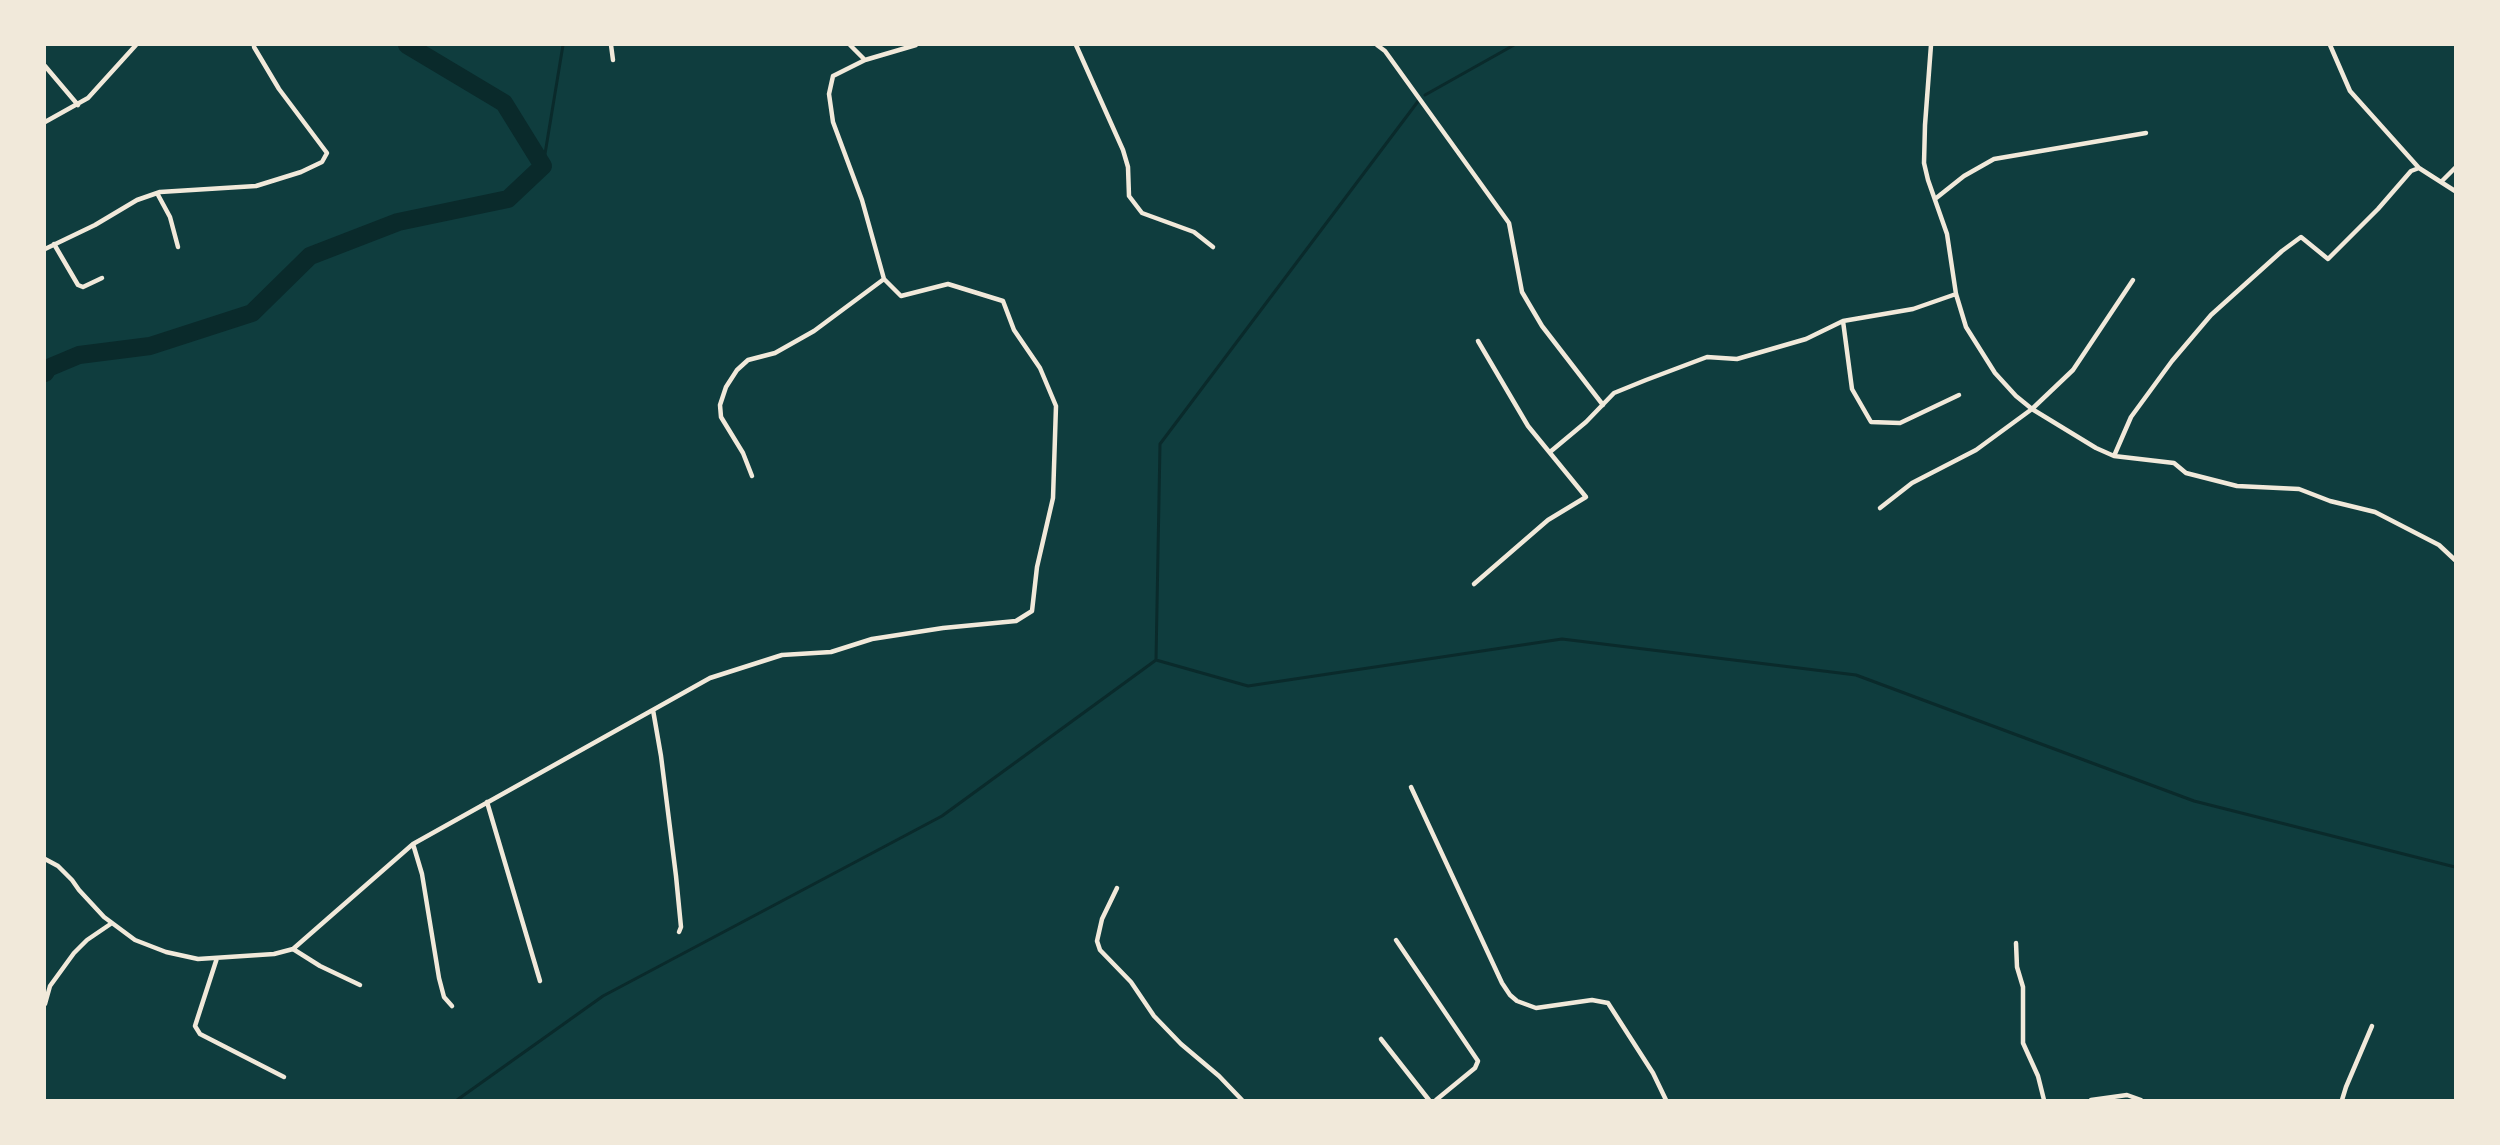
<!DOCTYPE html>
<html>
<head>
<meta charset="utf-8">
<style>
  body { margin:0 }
  #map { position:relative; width:2500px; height:1145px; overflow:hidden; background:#0f3d3e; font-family:"Sofia Sans Condensed",sans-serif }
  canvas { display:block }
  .frame { position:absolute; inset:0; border:46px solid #f1e9da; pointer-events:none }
</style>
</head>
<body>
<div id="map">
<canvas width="2500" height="1145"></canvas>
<div class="frame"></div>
</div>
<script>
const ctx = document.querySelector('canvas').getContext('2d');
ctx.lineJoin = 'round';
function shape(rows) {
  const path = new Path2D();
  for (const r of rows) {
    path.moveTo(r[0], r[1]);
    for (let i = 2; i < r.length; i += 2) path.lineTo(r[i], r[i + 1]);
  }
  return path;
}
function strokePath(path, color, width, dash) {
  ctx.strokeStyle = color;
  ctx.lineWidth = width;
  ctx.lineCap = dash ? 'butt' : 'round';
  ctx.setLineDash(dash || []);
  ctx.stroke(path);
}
const stream = shape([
  [1425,95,1514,45],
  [543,166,563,45],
  [1156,660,1248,686,1562,639,1856,675,2194,801,2455,867],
  [457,1100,603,996,942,816,1156,660,1160,444,1419,100]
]);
const river = shape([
  [45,373,48,368,79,355,150,346,252,313,310,256,398,222,508,199,543,166,504,103,407,45]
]);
const minor = shape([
  [611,45,613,60],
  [850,45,865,60],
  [1076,45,1123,150,1128,167,1129,196,1142,213,1194,232,1213,247],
  [1377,45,1385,51,1509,223,1522,292,1542,326,1603,405],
  [1931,45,1925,125,1924,163,1928,180,1947,234,1956,294,1966,327,1995,373,2016,396,2032,409,2096,448,2114,456,2174,463,2186,473,2237,486,2299,489,2330,501,2375,512,2439,545,2455,560],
  [2330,45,2350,91,2419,168,2455,191],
  [45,66,78,105],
  [45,122,88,98,136,45],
  [2442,181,2455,168],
  [157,193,170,217,178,247],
  [1935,199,1964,176,1994,159,2146,133],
  [54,244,78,285,83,287,102,278],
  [45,249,95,225,137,200,160,192,256,186,301,172,322,162,327,153,279,89,254,47],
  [1843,321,1852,389,1871,422,1900,423,1959,395],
  [1550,452,1586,422,1614,393,1646,380,1707,357,1737,359,1806,339,1843,321,1913,309,1956,294],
  [2114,456,2131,417,2172,361,2211,315,2282,251,2301,237,2328,259,2378,209,2411,171,2419,168],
  [752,476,743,453,721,417,720,405,726,387,737,370,748,360,775,353,814,331,884,279],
  [1880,508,1912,483,1976,450,2032,409,2073,370,2133,280],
  [1474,584,1548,520,1586,497,1528,426,1478,341],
  [653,710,661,756,676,876,681,927,679,932],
  [1411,787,1502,983,1510,995,1517,1001,1536,1008,1592,1000,1608,1003,1653,1073,1666,1100],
  [487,802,540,981],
  [413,844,422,874,439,978,444,997,452,1006],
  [45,859,58,866,72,880,79,890,104,917,135,940,166,952,198,959,274,954,293,949,413,844,710,678,782,655,831,652,872,639,943,628,1016,621,1032,611,1037,567,1053,498,1056,406,1040,368,1014,330,1003,301,948,284,901,296,884,279,862,200,833,122,829,94,833,76,865,60,916,45],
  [1117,888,1102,919,1097,941,1100,950,1131,982,1154,1016,1181,1044,1219,1076,1242,1100],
  [1396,940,1478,1061,1475,1068,1436,1100],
  [2016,943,2017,967,2023,987,2023,1043,2038,1076,2044,1100],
  [293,949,320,966,360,985],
  [217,958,195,1026,200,1034,284,1077],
  [45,1004,50,986,74,953,87,940,112,923],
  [1381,1039,1429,1100],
  [2091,1100,2127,1095,2141,1100],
  [2342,1100,2346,1087,2372,1026]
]);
strokePath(stream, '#0a2a2b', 3);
strokePath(river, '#0a2a2b', 18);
strokePath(minor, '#f1e9da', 4.5);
</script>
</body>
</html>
